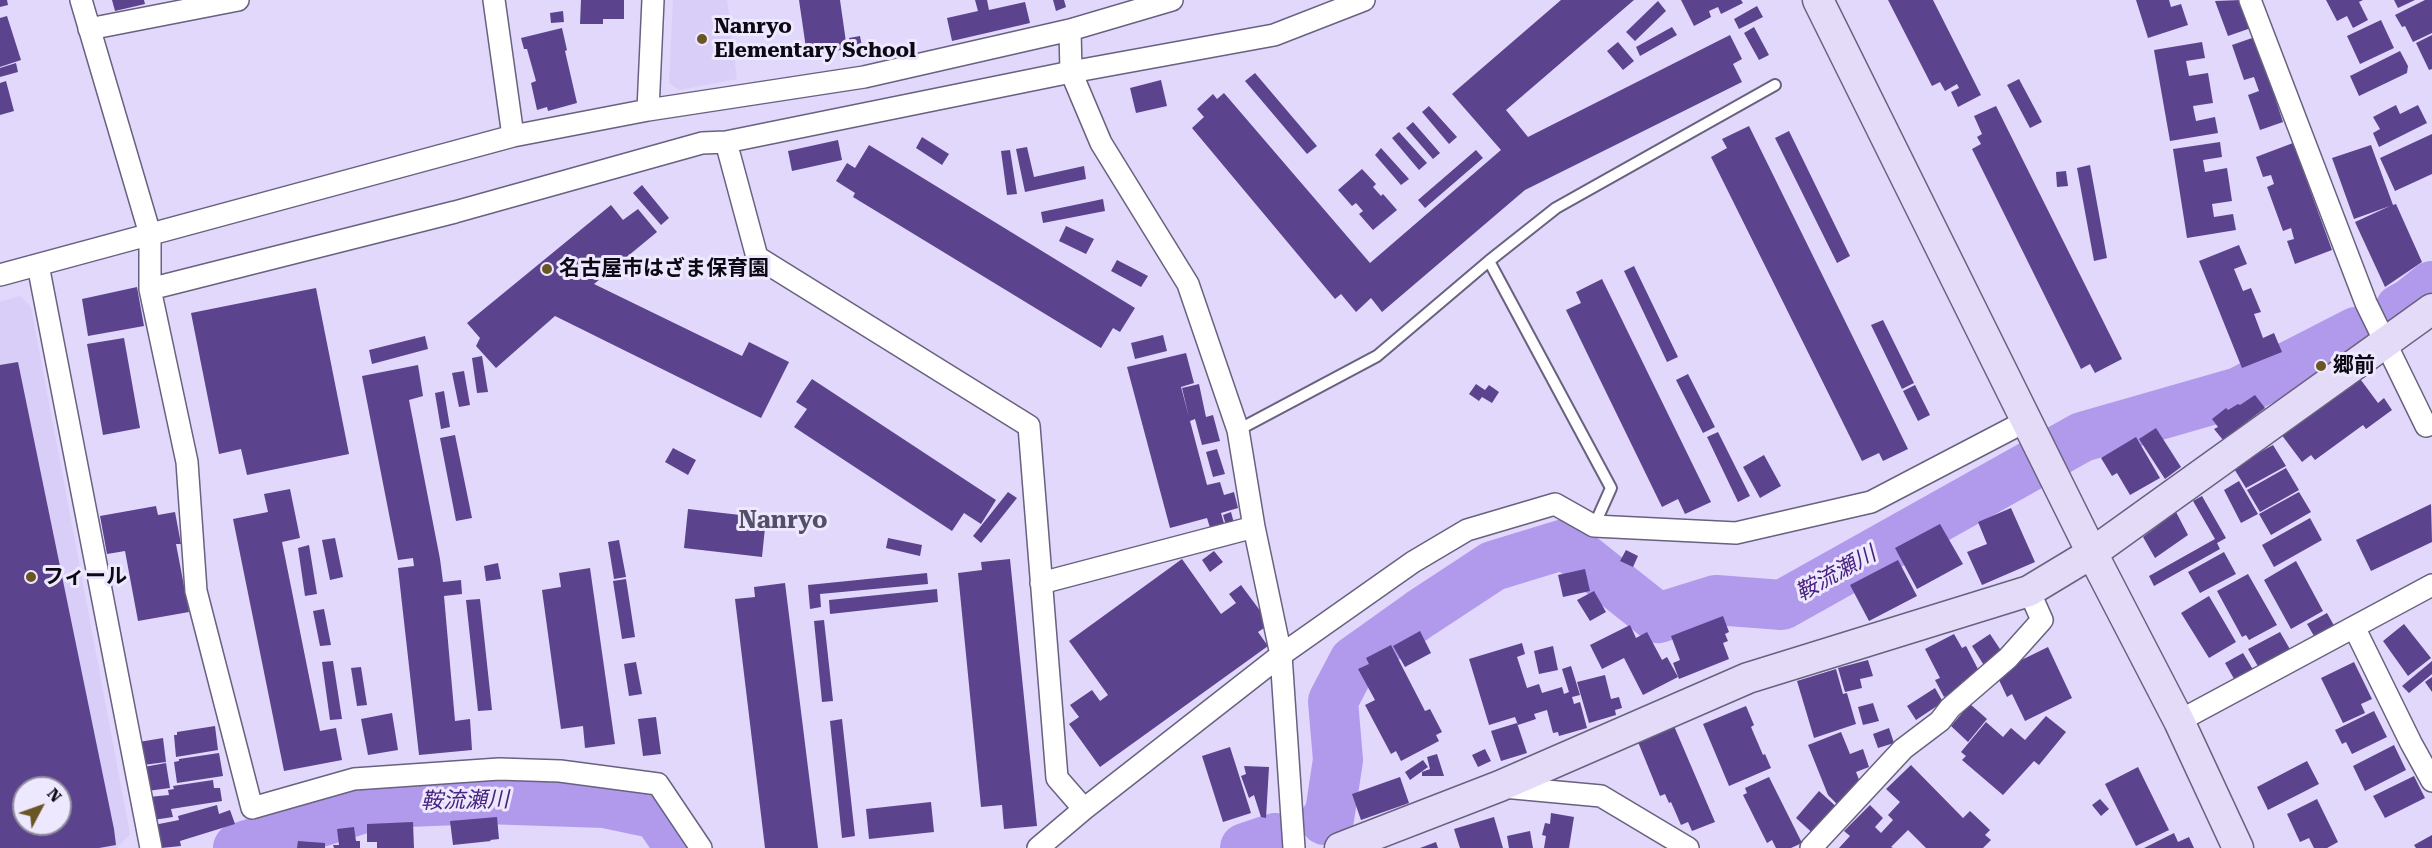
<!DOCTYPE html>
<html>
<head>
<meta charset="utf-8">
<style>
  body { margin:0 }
  #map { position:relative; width:2432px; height:848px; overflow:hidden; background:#e1d8fb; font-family:"Roboto Serif",serif }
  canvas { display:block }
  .north { position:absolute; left:12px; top:776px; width:60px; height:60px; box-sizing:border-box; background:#ede8fd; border:2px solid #938fa0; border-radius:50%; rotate:49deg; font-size:16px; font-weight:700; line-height:24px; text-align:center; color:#0c0915 }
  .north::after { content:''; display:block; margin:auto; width:21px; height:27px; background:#6a5524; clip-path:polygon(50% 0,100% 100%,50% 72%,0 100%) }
</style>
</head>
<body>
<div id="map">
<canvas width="2432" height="848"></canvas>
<div class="north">N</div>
</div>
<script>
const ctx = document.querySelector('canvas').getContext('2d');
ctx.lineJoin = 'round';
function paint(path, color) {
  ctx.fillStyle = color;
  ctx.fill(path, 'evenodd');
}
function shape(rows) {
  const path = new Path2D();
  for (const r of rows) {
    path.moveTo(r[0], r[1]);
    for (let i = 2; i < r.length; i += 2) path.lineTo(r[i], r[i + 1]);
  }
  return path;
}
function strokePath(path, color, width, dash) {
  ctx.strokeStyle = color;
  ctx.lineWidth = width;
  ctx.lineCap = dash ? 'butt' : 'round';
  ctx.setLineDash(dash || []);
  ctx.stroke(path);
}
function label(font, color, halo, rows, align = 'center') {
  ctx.font = font + ' "Roboto Serif","Noto Sans JP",serif';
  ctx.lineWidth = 6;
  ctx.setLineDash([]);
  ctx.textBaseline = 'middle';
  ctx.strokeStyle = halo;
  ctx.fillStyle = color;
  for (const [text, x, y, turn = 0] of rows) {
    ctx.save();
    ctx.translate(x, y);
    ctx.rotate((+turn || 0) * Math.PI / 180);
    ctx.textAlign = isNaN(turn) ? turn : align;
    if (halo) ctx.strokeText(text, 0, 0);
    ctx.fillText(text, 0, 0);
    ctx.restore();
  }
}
const built = shape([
  [673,0,727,0,737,79,679,90,669,83],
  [20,296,31,307,130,834,117,848,0,848,0,302],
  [24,788,60,788,60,824,24,824]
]);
const river = shape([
  [2400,309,2411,303,2432,286],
  [1325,820,1329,819,1338,760,1333,701,1354,661,1420,614,1493,566,1565,544,1658,618,1716,600,1782,605,2082,437,2239,392,2356,332],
  [238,848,380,803,485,799,605,803,657,814,680,848],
  [1245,848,1275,838]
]);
const building = shape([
  [0,0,7,0,8,5,0,7],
  [112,0,144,0,145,4,115,11],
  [581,0,624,0,624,19,603,19,603,24,580,24],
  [799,0,840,0,847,49,807,55],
  [975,0,987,0,989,10,1025,2,1030,23,952,41,947,18,978,11],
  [1053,0,1064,0,1066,7,1056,11],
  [1561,0,1634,0,1506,110,1528,137,1730,35,1742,59,1733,64,1742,82,1525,190,1382,312,1371,298,1356,312,1341,294,1335,299,1192,128,1204,117,1197,109,1213,94,1217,99,1224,93,1370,263,1501,150,1452,94],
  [1681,0,1741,0,1743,3,1721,14,1718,7,1709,11,1711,17,1694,26],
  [1888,0,1933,0,1981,95,1958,107,1951,92,1959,88,1957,84,1945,91,1940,82,1932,86],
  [2136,0,2169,0,2171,7,2181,4,2188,25,2148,38],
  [2241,0,2251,28,2228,36,2215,1],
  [2326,0,2363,0,2359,2,2368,20,2353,28,2347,16,2337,21],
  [2394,0,2415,0,2398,8],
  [2425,0,2432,0,2432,33,2413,42,2405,26,2402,27,2395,15],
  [1658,1,1666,11,1635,41,1626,32],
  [1757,6,1763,17,1739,29,1734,19],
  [563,11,564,22,551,23,550,13],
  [7,16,21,60,0,67,0,18],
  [2381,20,2394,48,2360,64,2347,36],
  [1672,27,1677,35,1640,56,1636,47],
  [1754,27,1769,55,1759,60,1744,33],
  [562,28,567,50,565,51,577,103,548,111,547,107,537,110,531,83,536,81,527,49,524,49,521,38],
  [2432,35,2432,69,2429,70,2416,43],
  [860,36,862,47,851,50,849,38],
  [2255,37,2283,122,2260,130,2248,95,2259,91,2254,77,2244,80,2232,45],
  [1618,42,1634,61,1623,70,1607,51],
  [2202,42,2205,58,2186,61,2189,76,2208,73,2213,103,2193,106,2196,121,2215,117,2218,133,2170,141,2154,50],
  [2400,51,2408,66,2407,73,2359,96,2350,76],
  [16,63,18,72,0,77,0,68],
  [1255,73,1317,146,1307,154,1245,81],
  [2019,79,2042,122,2030,128,2007,85],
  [1161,80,1167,106,1136,113,1130,88],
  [6,81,14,111,0,115,0,83],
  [2396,105,2400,114,2418,105,2427,123,2379,147,2373,133,2380,129,2373,117],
  [1429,106,1457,137,1449,144,1422,112],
  [1996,106,2122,359,2095,373,2090,364,2081,369,1972,149,1981,144,1977,137,1982,134,1974,116],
  [1413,122,1440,153,1433,159,1406,128],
  [1749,126,1908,449,1883,461,1879,453,1862,461,1711,157,1727,148,1722,139],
  [1789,131,1850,256,1837,263,1775,138],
  [1399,132,1427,163,1419,170,1392,138],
  [2432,134,2432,174,2395,191,2380,158],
  [922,137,949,154,942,165,916,148],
  [838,140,842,160,792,171,788,151],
  [2220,142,2222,157,2203,160,2205,172,2227,168,2232,201,2212,204,2214,217,2233,214,2236,230,2187,238,2173,149],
  [2293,143,2332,250,2295,264,2287,241,2294,239,2291,228,2283,231,2267,187,2274,184,2271,175,2263,177,2256,157],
  [869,145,1135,308,1120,332,1113,328,1101,348,853,197,855,193,836,181,847,163,855,168],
  [2371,145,2393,205,2396,204,2422,262,2385,287,2355,222,2390,206,2354,219,2332,158],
  [1027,147,1034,177,1084,166,1086,179,1025,192,1016,149],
  [1381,148,1409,179,1401,185,1375,155],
  [1010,150,1017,194,1007,195,1001,151],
  [1476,150,1483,158,1425,208,1418,200],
  [2090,165,2107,258,2094,261,2077,168],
  [1362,169,1376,184,1373,187,1381,196,1383,194,1397,210,1373,230,1359,214,1363,211,1356,203,1352,206,1338,190],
  [2066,171,2068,186,2057,187,2056,172],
  [642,185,669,218,661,225,633,193],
  [1103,199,1105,211,1043,223,1041,212],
  [611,205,623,220,638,209,657,232,594,284,742,356,749,342,789,362,761,418,555,316,496,368,476,346,480,338,467,323],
  [1066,226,1094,239,1086,254,1059,241],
  [2239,245,2247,264,2234,269,2243,291,2251,288,2261,312,2254,314,2263,338,2274,333,2282,352,2242,368,2199,261],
  [1117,260,1148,276,1141,287,1111,271],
  [1634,266,1678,357,1667,362,1624,271],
  [1602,279,1711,502,1685,514,1678,499,1662,507,1566,310,1581,303,1576,292],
  [137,287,144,326,88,336,82,299],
  [316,288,349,454,247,475,241,449,219,454,191,313],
  [1883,320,1914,383,1902,389,1871,325],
  [1163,335,1167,351,1135,359,1131,343],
  [425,336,428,349,372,364,369,350],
  [124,338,140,428,103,435,87,344],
  [1186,353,1194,383,1181,387,1189,417,1182,388,1199,384,1206,417,1213,415,1220,441,1202,445,1195,419,1190,421,1207,485,1220,482,1224,495,1234,492,1238,508,1221,513,1225,527,1211,531,1207,518,1170,528,1127,367],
  [482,356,488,392,477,393,472,358],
  [18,362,114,829,116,845,99,848,0,848,0,365],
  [24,788,60,788,60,824,24,824],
  [418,365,423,396,409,400,440,559,443,582,461,580,462,594,444,596,455,721,470,719,472,750,419,755,398,568,414,566,413,558,398,560,362,376],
  [464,371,470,405,459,407,452,373],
  [1688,374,1715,427,1703,433,1676,380],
  [2358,376,2378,403,2384,398,2392,410,2366,429,2363,425,2315,460,2311,455,2302,462,2281,434],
  [812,379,996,500,981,524,964,513,952,531,794,427,807,409,796,402],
  [1476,384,1485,390,1489,385,1499,392,1492,403,1482,397,1479,401,1469,394],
  [1915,385,1930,415,1918,421,1903,391],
  [444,391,450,427,441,429,435,393],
  [2255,395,2265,408,2223,440,2214,429,2218,427,2212,419,2226,408,2228,410,2238,404,2240,405],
  [2156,428,2181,467,2165,479,2139,439],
  [1718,432,1750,496,1738,502,1707,437],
  [455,435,472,518,456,521,440,438],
  [2136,437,2160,478,2130,495,2117,473,2112,476,2101,458],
  [2273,445,2286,466,2246,488,2233,467],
  [673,448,696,460,688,475,665,462],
  [1217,449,1225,474,1213,477,1206,452],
  [1764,455,1781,486,1760,498,1743,467],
  [2286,468,2299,490,2260,512,2247,490],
  [2239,481,2258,514,2241,523,2224,490],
  [290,489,300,538,282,542,320,731,336,728,342,760,284,771,233,519,268,512,264,494],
  [1008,492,1017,498,981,543,973,536],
  [2299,492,2311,512,2271,535,2259,514],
  [2202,496,2226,538,2217,543,2220,549,2154,586,2149,576,2215,539,2193,501],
  [2431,504,2432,542,2371,571,2356,540],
  [156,506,158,515,175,512,181,544,176,544,189,612,138,621,125,551,107,554,100,516],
  [2011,508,2035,562,1982,585,1967,552,1987,544,1978,522],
  [688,509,766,518,762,557,684,548],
  [1231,512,1235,527,1227,529,1223,515],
  [2176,512,2188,535,2155,558,2143,537],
  [2310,518,2322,540,2274,567,2262,545],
  [1940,524,1963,564,1917,589,1895,548],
  [335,538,343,577,330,580,322,540],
  [888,538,922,545,920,556,886,548],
  [619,540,626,577,614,579,608,542],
  [309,545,317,594,305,596,298,548],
  [1626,550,1638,556,1633,567,1620,561],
  [1214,551,1223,562,1210,572,1202,560],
  [2224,552,2236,574,2200,593,2188,572],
  [1010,559,1037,826,1004,829,1002,805,981,807,958,573,982,570,981,562],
  [1182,559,1221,614,1236,603,1229,594,1241,585,1270,624,1258,632,1268,646,1100,767,1069,724,1079,717,1070,705,1092,690,1100,701,1108,695,1069,641],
  [1898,560,1917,596,1869,621,1850,585],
  [2296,561,2323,611,2291,629,2264,580],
  [498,563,501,579,486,581,484,566],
  [590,568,615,744,585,748,583,726,561,729,542,590,561,587,559,573],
  [1585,569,1590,591,1563,597,1558,575],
  [927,573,928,584,820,594,821,607,810,609,808,585],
  [2248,574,2277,625,2249,640,2246,635,2242,637,2217,591],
  [626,579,635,637,622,639,613,581],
  [785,583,818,848,765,848,735,599,755,597,754,587],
  [937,589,938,602,830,614,829,600],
  [1594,591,1606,612,1590,621,1577,600],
  [2209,596,2236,642,2209,658,2181,613],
  [480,599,492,710,478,711,466,600],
  [324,609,331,645,320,646,313,611],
  [2327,613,2336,629,2317,641,2307,624],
  [1723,616,1729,632,1725,634,1728,641,1723,643,1729,659,1679,679,1673,663,1680,660,1671,636],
  [824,620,833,701,822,702,814,621],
  [2404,624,2431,658,2408,676,2383,641],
  [1630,625,1636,638,1647,632,1662,660,1667,657,1678,677,1643,695,1624,658,1602,669,1590,645],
  [1420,631,1431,653,1405,667,1393,646],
  [2280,632,2291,651,2259,668,2248,649],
  [1954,634,1962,648,1966,646,1980,673,1962,682,1964,687,1944,697,1935,680,1940,678,1925,649],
  [1990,634,2004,655,1985,667,1972,646],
  [1522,643,1525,654,1517,657,1527,688,1539,684,1542,693,1562,687,1564,694,1569,692,1562,669,1571,666,1580,695,1572,697,1574,704,1580,702,1587,728,1559,736,1558,732,1553,733,1547,710,1534,714,1536,719,1518,725,1515,717,1489,725,1469,659],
  [1391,645,1425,711,1430,709,1442,732,1436,735,1439,741,1401,761,1396,751,1391,754,1365,705,1375,700,1358,669,1369,664,1366,658],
  [1553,646,1558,670,1539,674,1534,651],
  [2048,647,2072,698,2025,721,2012,694,2007,697,1998,678,2006,674,2003,669],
  [2243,653,2255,673,2237,684,2225,663],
  [1868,660,1873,676,1860,679,1862,688,1845,692,1838,668],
  [333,661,342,719,330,720,322,662],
  [2432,661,2432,674,2409,693,2402,686],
  [636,662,642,694,629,696,624,664],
  [2354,662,2372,699,2361,704,2365,713,2343,723,2321,678],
  [361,667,367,705,357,706,351,668],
  [1836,669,1843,694,1847,693,1856,724,1814,738,1797,681],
  [1605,675,1611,699,1619,697,1622,708,1615,710,1616,715,1589,723,1577,682],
  [2432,677,2432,692,2425,682],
  [1935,688,1943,702,1916,720,1907,706],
  [1873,703,1879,721,1863,725,1858,707],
  [1970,704,1987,719,1968,742,1951,726],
  [1746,706,1754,725,1751,727,1763,755,1765,754,1771,768,1729,786,1703,724],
  [2374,711,2387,737,2352,754,2346,742,2342,744,2335,730],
  [392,713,398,750,368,755,361,719],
  [2046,716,2066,732,2039,765,2034,761,2003,795,1962,760,1966,756,1961,752,1986,722,2003,737,2011,728,2025,740],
  [656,717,661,754,643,756,638,719],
  [842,719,855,836,842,838,830,721],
  [1517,723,1527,753,1501,761,1491,731],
  [215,726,218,750,176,757,174,735,177,735,177,732],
  [1674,726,1715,822,1692,831,1688,822,1681,825,1671,802,1669,803,1665,794,1660,796,1638,742],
  [1889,728,1894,743,1878,748,1873,734],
  [1841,732,1850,754,1863,749,1869,767,1856,772,1860,782,1842,809,1828,795,1808,745],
  [163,738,166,762,143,765,139,742],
  [2394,745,2406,770,2365,791,2353,766],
  [1230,747,1251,813,1223,822,1202,756],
  [1485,749,1491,761,1478,767,1472,755],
  [219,753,223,776,177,783,174,762,179,761,179,759],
  [1437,754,1444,776,1422,776,1422,772,1430,769,1427,757],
  [1423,760,1428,767,1410,780,1405,772],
  [2307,761,2319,784,2268,810,2257,787],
  [166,763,170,788,147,791,144,767],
  [1911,765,1963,818,1970,811,1990,830,1985,835,1991,840,1983,848,1926,848,1908,830,1891,847,1893,848,1839,848,1850,836,1844,831,1870,805,1883,818,1875,827,1881,833,1893,820,1888,815,1900,802,1886,789],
  [1244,766,1269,767,1266,818,1261,817,1254,795,1249,798,1241,776,1246,774],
  [2138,767,2169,830,2136,846,2105,784],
  [2414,776,2425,798,2385,818,2373,796],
  [1400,777,1409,803,1361,820,1352,794],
  [1769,777,1802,843,1791,848,1776,848,1772,840,1767,843,1743,795,1747,793,1745,788],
  [213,780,214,788,220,788,222,801,171,809,173,817,153,820,149,797,169,795,168,790,174,789,173,786],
  [1819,791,1840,810,1817,837,1796,818],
  [2100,799,2109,809,2101,816,2092,805],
  [2317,799,2338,842,2327,848,2314,848,2309,838,2300,842,2287,814],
  [931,802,934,832,869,839,866,809],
  [217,805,219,814,230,810,235,824,180,841,181,846,161,848,154,825,179,820,178,816],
  [1551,813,1574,817,1569,848,1544,848,1546,836,1542,835,1545,823,1550,824],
  [497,817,499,839,490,840,491,841,453,845,450,821],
  [1494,817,1503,848,1460,848,1454,829],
  [413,822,414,848,377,848,377,842,367,842,367,824],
  [354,827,356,841,360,841,360,848,334,848,333,845,339,845,337,829],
  [1530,831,1533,848,1509,848,1507,836],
  [2174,833,2178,842,2189,837,2194,848,2144,848],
  [2432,835,2432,848,2416,848,2414,845],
  [298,841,325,843,325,848,297,848],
  [1436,842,1438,848,1420,848]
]);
const lane = shape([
  [1489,261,1611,488,1594,526],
  [1238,430,1377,356,1489,261,1556,208,1775,85]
]);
const street = shape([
  [81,0,150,234,150,289,187,462,196,591,252,808,354,779,499,769,560,771,658,784,701,848],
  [494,0,513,136],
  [2250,0,2366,303,2426,426],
  [89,29,238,0],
  [1070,30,1071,72,1101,143,1188,284,1238,430,1254,527,1281,655,1294,848],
  [648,110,653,0],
  [726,142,757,257,1029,426,1057,778,1084,809],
  [38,265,151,848],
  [0,275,513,136,648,110,864,77,1070,30,1172,0],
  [150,289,455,212,702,143,726,142,1071,72,1274,35,1364,0],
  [1041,583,1254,527],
  [2354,627,2411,743,2432,781],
  [2179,721,2432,585],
  [1503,787,1601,796,1688,848],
  [1038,848,1084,809,1281,655,1413,562,1467,530,1555,504,1594,526,1736,533,1871,502,2026,421],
  [1811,848,1903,749,1940,721,1950,708,2008,658,2042,620,2029,591]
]);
const secondary = shape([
  [1818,0,2092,553,2179,721,2238,848],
  [1340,848,1500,786,1748,678,2029,591,2092,553,2432,309]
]);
const markers = [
  [702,39,6,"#6a5524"],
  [547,269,6,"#6a5524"],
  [2321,366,6,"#6a5524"],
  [31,577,6,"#6a5524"]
];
const poiNames = [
  ["Nanryo",714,27],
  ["Elementary School",714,51],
  ["名古屋市はざま保育園",559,269],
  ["郷前",2333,366],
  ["フィール",43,577]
];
const waterNames = [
  ["鞍流瀬川",1836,574,-29],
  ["鞍流瀬川",465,801,-1]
];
const quarterNames = [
  ["Nanryo",783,521]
];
paint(built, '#d8cef8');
strokePath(river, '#b199ec', 50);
paint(building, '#5b438e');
strokePath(lane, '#68617f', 14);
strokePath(street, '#68617f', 24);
strokePath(secondary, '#68617f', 33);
strokePath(lane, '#fff', 10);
strokePath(street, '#fff', 21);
strokePath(secondary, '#e4dbf8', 30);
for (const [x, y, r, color] of markers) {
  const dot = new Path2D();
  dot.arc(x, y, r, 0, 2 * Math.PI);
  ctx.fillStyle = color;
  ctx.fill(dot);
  strokePath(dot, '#ede8fd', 2);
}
label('bold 21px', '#0c0915', '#ede8fd', poiNames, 'left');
label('italic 22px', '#482281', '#ede8fd', waterNames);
label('bold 24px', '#554e6b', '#ede8fd', quarterNames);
</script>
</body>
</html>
